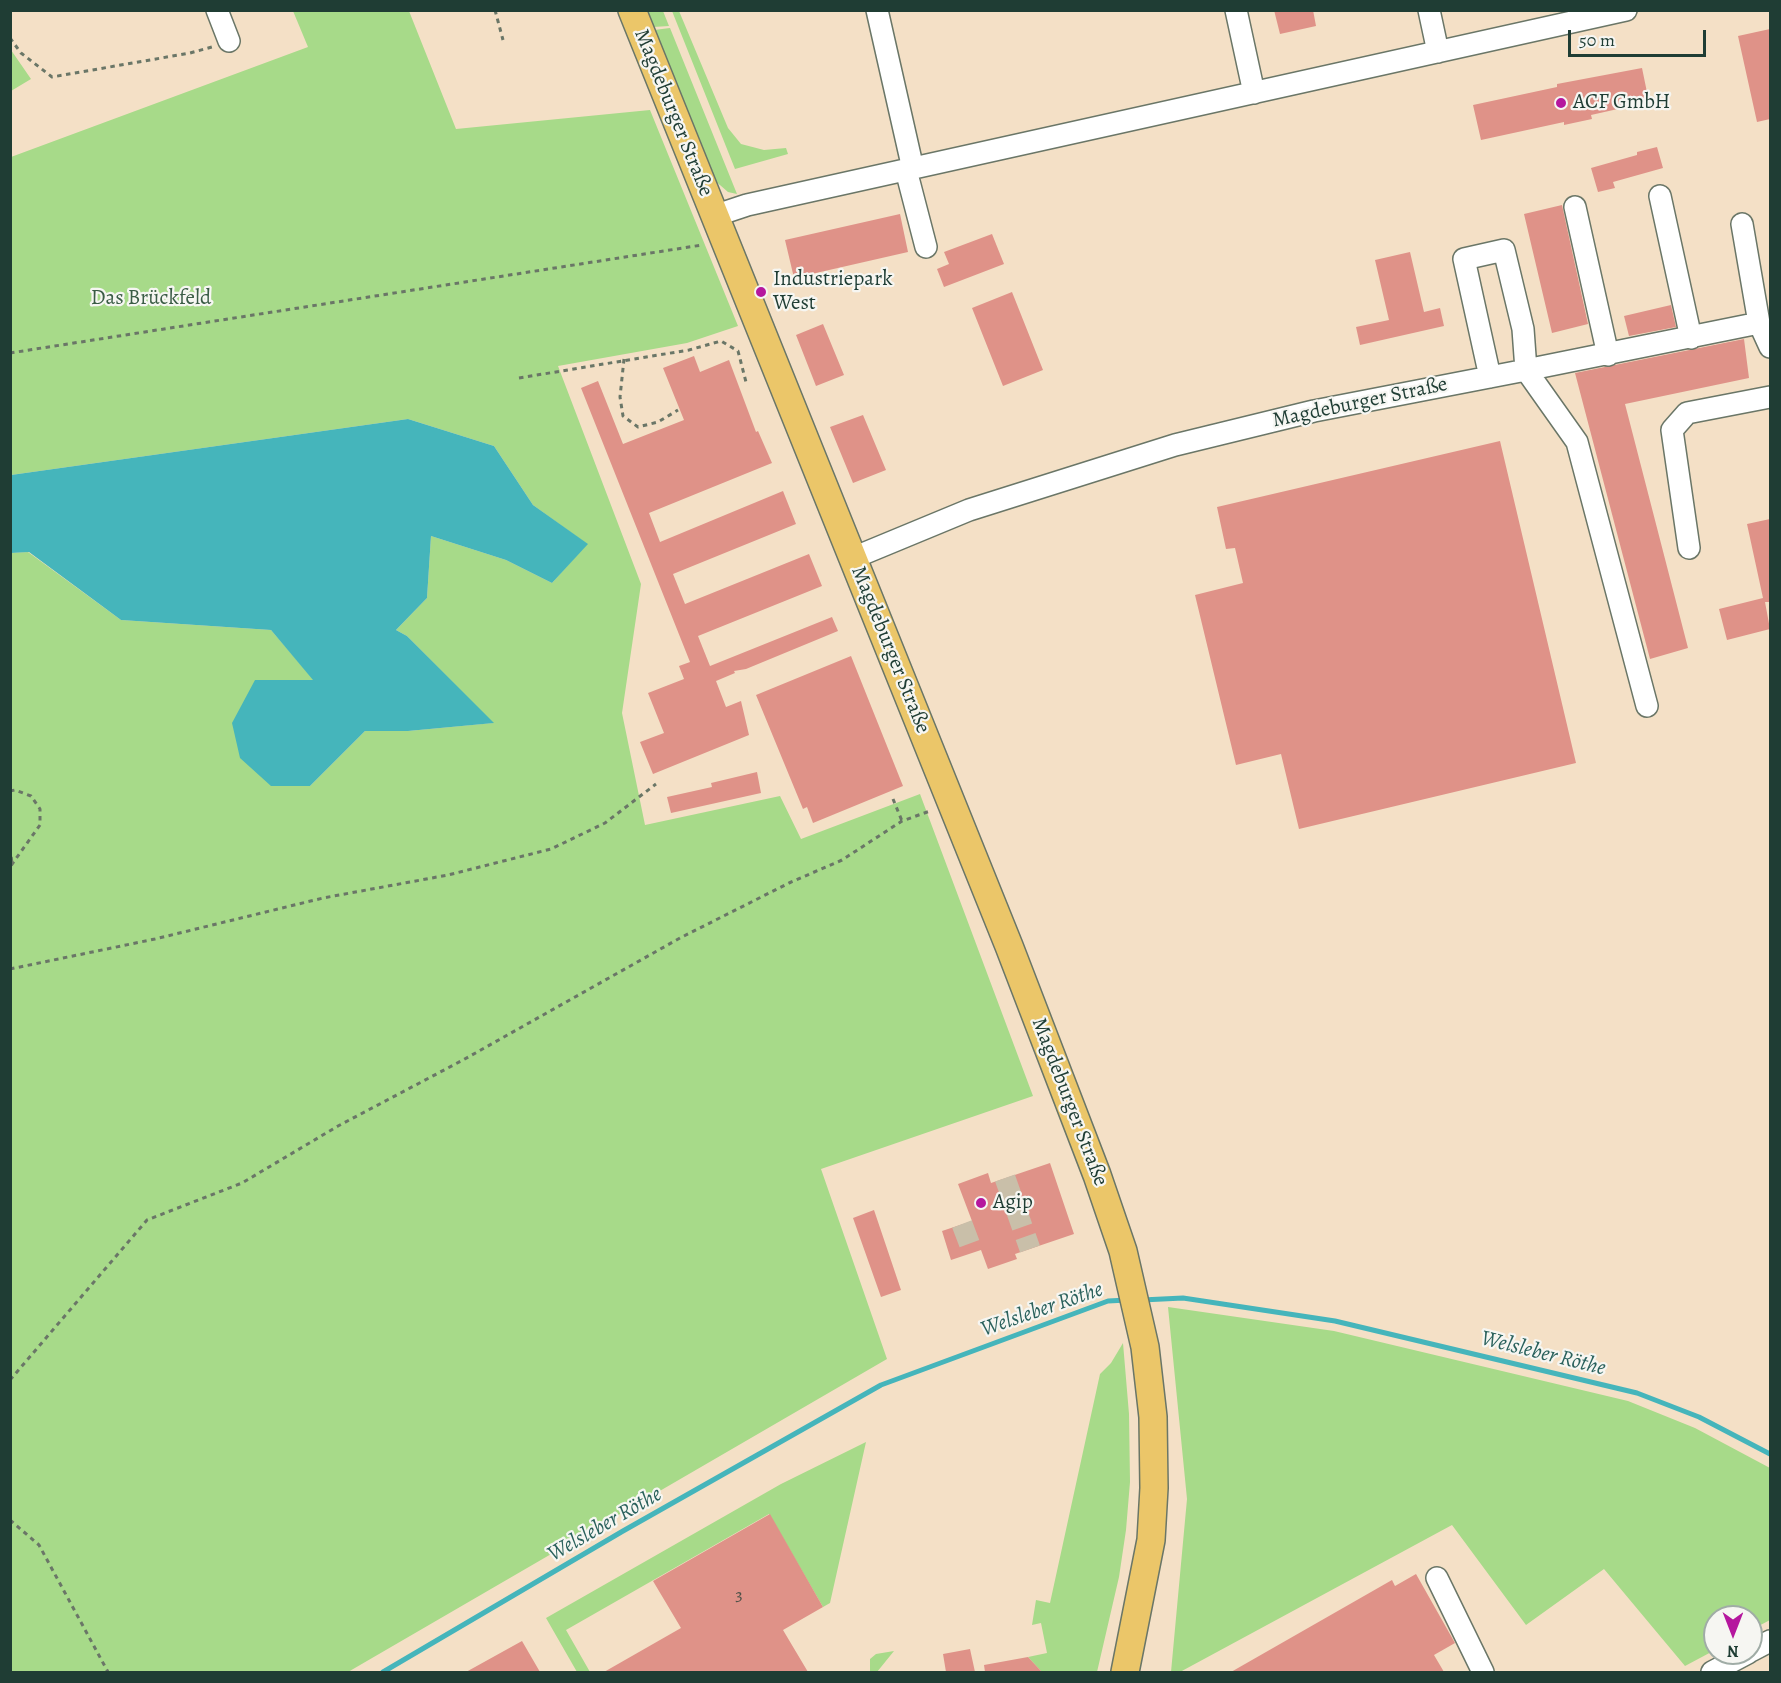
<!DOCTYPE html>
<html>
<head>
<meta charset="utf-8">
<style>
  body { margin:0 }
  #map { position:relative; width:1781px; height:1683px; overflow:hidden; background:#f4e0c6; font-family:Alegreya,serif }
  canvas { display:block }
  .frame { position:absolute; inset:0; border:12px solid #1f3d34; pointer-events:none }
  .north { position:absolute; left:1703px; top:1605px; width:60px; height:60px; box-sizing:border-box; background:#f6f6f2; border:2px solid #a0aca6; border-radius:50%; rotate:180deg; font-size:16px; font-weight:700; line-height:24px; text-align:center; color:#1f3d34 }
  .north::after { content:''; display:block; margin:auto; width:21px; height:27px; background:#b5179e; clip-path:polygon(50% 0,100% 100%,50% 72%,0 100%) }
  .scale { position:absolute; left:1568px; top:30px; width:138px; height:27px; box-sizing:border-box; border:3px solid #1f3d34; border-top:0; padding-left:8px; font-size:18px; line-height:21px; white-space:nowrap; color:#1f3d34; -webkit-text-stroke:4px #f6f6f2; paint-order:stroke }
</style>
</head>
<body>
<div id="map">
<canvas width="1781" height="1683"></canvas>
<div class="frame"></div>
<div class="north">N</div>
<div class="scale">50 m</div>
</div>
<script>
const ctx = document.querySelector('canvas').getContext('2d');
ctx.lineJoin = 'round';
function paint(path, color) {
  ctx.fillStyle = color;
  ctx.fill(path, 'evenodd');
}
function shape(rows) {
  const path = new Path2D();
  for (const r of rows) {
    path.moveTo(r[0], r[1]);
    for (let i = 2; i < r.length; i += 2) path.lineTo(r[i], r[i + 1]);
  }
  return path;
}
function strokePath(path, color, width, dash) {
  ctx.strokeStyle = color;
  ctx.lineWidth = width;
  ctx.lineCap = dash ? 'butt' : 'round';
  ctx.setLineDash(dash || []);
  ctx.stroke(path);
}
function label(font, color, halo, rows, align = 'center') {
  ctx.font = font + ' Alegreya,serif';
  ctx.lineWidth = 4.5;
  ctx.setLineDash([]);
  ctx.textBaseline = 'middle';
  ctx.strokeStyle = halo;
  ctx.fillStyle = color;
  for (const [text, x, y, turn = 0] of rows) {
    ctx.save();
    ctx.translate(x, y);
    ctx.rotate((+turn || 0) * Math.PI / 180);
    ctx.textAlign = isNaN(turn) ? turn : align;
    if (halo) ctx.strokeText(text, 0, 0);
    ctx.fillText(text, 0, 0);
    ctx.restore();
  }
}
const green = shape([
  [293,11,409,11,456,129,650,110,738,326,687,343,558,366,641,584,622,713,645,825,780,796,801,839,920,794,1033,1096,821,1169,887,1359,348,1672,11,1672,10,553,28,552,121,620,271,630,314,680,310,786,365,731,408,731,493,723,407,636,396,630,427,598,431,536,506,560,552,583,587,544,533,505,494,446,408,419,11,475,11,157,308,47],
  [644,11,663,11,669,26,653,27],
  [672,11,679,11,728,128,741,144,764,150,786,148,788,154,735,169],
  [670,28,737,194,728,192,713,179,654,30],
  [11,50,31,79,11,91,10,91],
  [1168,1307,1334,1331,1628,1401,1695,1428,1770,1468,1770,1620,1751,1630,1751,1617,1715,1617,1715,1650,1685,1666,1604,1569,1526,1625,1452,1525,1180,1672,1171,1672,1187,1499],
  [1123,1343,1129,1414,1130,1482,1126,1530,1119,1577,1097,1672,1042,1672,1028,1657,1047,1653,1041,1623,1032,1625,1036,1600,1050,1603,1100,1374,1111,1363],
  [866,1442,830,1603,823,1607,769,1514,566,1630,590,1672,577,1672,546,1618,781,1484],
  [894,1651,877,1672,870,1672,870,1659,876,1654]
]);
const water = shape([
  [408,419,494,446,533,505,588,544,552,583,506,560,431,536,427,598,396,630,407,636,494,723,408,731,365,731,310,786,271,786,240,758,232,723,255,680,313,680,271,630,121,620,29,552,11,553,11,475]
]);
const stream = shape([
  [1142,1300,1183,1298,1335,1321,1637,1393,1699,1417,1770,1454],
  [383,1672,623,1531,881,1385,1108,1301,1127,1300]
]);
const building = shape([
  [1274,10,1313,10,1316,26,1280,34],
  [1770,29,1770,119,1757,122,1738,36],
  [1642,68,1649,102,1591,115,1592,119,1564,125,1564,122,1481,140,1473,105,1557,87,1557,84],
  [1657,147,1663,168,1613,182,1615,188,1598,192,1591,168,1637,155,1637,152],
  [1562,205,1588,324,1552,333,1524,214],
  [900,214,908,252,794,278,785,240],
  [992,234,1004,264,944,287,937,269,949,264,944,252],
  [1410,252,1424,312,1440,308,1444,326,1360,345,1356,327,1389,320,1375,260],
  [1012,292,1043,370,1003,386,972,308],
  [1671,305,1676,327,1629,336,1624,316],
  [823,324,844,375,816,386,796,335],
  [1744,339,1749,378,1625,404,1688,648,1650,659,1575,373],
  [694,356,700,372,729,360,756,432,758,431,772,463,649,513,660,542,783,491,796,524,673,574,685,604,809,554,822,586,698,636,710,666,832,617,838,631,746,669,734,671,735,673,716,681,726,707,741,701,749,735,653,774,640,742,664,733,648,693,684,679,679,666,690,662,581,388,598,381,623,444,684,420,663,368],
  [863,415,886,470,853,483,830,427],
  [1500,441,1576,763,1299,829,1281,754,1236,765,1195,595,1243,583,1235,548,1226,549,1217,507],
  [1770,519,1770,602,1765,602,1770,629,1727,640,1719,609,1763,598,1747,524],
  [851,656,903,786,813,823,807,807,803,809,756,695],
  [757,772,761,793,671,813,667,797,712,787,711,783],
  [1050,1163,1074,1234,1015,1254,1017,1259,988,1269,981,1250,951,1260,942,1231,972,1221,958,1184,988,1173,991,1183],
  [874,1210,901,1290,881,1297,853,1218],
  [770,1514,823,1607,783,1630,808,1672,604,1672,681,1628,653,1581],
  [1416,1574,1455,1643,1434,1655,1444,1672,1231,1672,1392,1580,1395,1586],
  [522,1641,540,1672,466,1672],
  [970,1649,975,1672,946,1672,943,1654],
  [1028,1657,1042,1672,985,1672,984,1665]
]);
const minorTunnel = shape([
  [1005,1178,1030,1249],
  [962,1224,973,1253]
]);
const path = shape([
  [495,10,503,40],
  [10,38,21,53,52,77,190,53,212,47],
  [10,353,702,245],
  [624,359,620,397,623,416,638,427,658,422,678,410],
  [519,378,689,350,721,341,738,351,746,382],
  [10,791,15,790,31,796,40,809,40,825,10,867],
  [893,799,902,821],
  [10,848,12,863],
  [10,969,155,939,323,898,448,875,551,849,605,823,656,784],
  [10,1380,147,1220,242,1183,338,1126,463,1060,680,938,789,883,842,860,902,821,930,811],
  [10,1520,39,1545,108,1672]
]);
const minor = shape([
  [217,10,229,41],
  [877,10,913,169],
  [1236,10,1254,93],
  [1429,10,1438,52],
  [906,170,926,247],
  [1660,196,1691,338],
  [1575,207,1608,355],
  [714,216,747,205,1626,10],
  [1742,224,1759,323],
  [1490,377,1464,259,1504,250,1523,329,1526,370,1759,323,1770,347],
  [1689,548,1672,430,1687,413,1770,397],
  [853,558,969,510,1175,445,1314,411,1526,370,1577,442,1647,706],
  [1437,1578,1483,1672],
  [1751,1651,1770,1641],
  [1712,1672,1748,1653]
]);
const major = shape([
  [632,10,1009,946,1097,1175,1123,1251,1145,1347,1153,1417,1154,1488,1151,1540,1125,1672]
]);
const markers = [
  [1561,103,6,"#b5179e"],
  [761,292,6,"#b5179e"],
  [981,1203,6,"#b5179e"]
];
const numberNames = [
  ["3",739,1596]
];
const poiNames = [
  ["ACF GmbH",1573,103],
  ["Industriepark",773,280],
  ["West",773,304],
  ["Agip",993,1203]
];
const streetNames = [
  ["Magdeburger Straße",673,113,68],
  ["Magdeburger Straße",1360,403,-12],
  ["Magdeburger Straße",890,650,68],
  ["Magdeburger Straße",1069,1102,69]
];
const parkNames = [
  ["Das Brückfeld",151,299]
];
const waterNames = [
  ["Welsleber Röthe",1042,1310,-19],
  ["Welsleber Röthe",1543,1354,14],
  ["Welsleber Röthe",605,1525,-30]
];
paint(green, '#a7da89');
paint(water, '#45b5bb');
strokePath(stream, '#45b5bb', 5);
paint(building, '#df9288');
strokePath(minorTunnel, '#c9bfa9', 21, [21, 10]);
strokePath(minor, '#6a7667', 24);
strokePath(major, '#6a7667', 30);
strokePath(path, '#6a7667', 3, [4.5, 4.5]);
strokePath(minor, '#fff', 21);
strokePath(major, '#ebc669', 27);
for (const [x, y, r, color] of markers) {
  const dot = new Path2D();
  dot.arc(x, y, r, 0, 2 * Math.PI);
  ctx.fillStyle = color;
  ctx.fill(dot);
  strokePath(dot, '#f6f6f2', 2);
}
label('18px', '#4f5249', null, numberNames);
label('21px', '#1f3d34', '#f6f6f2', poiNames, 'left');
label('21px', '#1f3d34', '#f6f6f2', streetNames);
label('21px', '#3a5c45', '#f6f6f2', parkNames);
label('italic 22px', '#2a615c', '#f6f6f2', waterNames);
</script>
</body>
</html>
